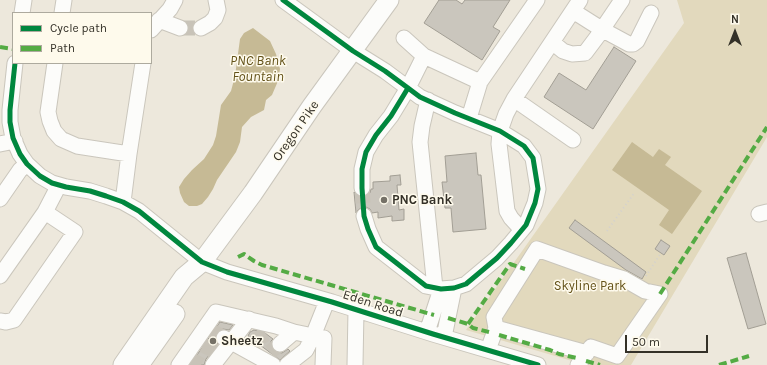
<!DOCTYPE html>
<html>
<head>
<meta charset="utf-8">
<style>
  body { margin:0 }
  #map { position:relative; width:767px; height:365px; overflow:hidden; background:#ede8dc; font-family:Karla,sans-serif }
  canvas { display:block }
  .legend { position:absolute; left:12px; top:12px; width:140px; height:52px; box-sizing:border-box; background:#fefaec; border:1px solid #adaa9e; margin:0; padding:5px 7px; list-style:none; font-size:12px; color:#343128 }
  .legend li { display:flex; align-items:center; gap:8px; height:20px }
  .legend b { width:20px; border:1px solid #adaa9e }
  .north { position:absolute; left:715px; top:12px; width:40px; height:40px; -webkit-text-stroke:3px #fefaec; paint-order:stroke; rotate:0deg; font-size:11px; font-weight:700; line-height:16px; text-align:center; color:#343128 }
  .north::after { content:''; display:block; margin:auto; width:14px; height:18px; background:#343128; clip-path:polygon(50% 0,100% 100%,50% 72%,0 100%) }
  .scale { position:absolute; left:625px; top:335px; width:83px; height:18px; box-sizing:border-box; border:2px solid #343128; border-top:0; padding-left:5px; font-size:12px; line-height:14px; white-space:nowrap; color:#343128; -webkit-text-stroke:3px #fefaec; paint-order:stroke }
</style>
</head>
<body>
<div id="map">
<canvas width="767" height="365"></canvas>
<ul class="legend">
<li><b style="height:5px;background:#00873e"></b>Cycle path</li>
<li><b style="height:5px;background:#54ab44"></b>Path</li>
</ul>
<div class="north">N</div>
<div class="scale">50 m</div>
</div>
<script>
const ctx = document.querySelector('canvas').getContext('2d');
ctx.lineJoin = 'round';
function paint(path, color) {
  ctx.fillStyle = color;
  ctx.fill(path, 'evenodd');
}
function shape(rows) {
  const path = new Path2D();
  for (const r of rows) {
    path.moveTo(r[0], r[1]);
    for (let i = 2; i < r.length; i += 2) path.lineTo(r[i], r[i + 1]);
  }
  return path;
}
function strokePath(path, color, width, dash) {
  ctx.strokeStyle = color;
  ctx.lineWidth = width;
  ctx.lineCap = dash ? 'butt' : 'round';
  ctx.setLineDash(dash || []);
  ctx.stroke(path);
}
function label(font, color, halo, rows, align = 'center') {
  ctx.font = font + ' Karla,sans-serif';
  ctx.lineWidth = 3;
  ctx.setLineDash([]);
  ctx.textBaseline = 'middle';
  ctx.strokeStyle = halo;
  ctx.fillStyle = color;
  for (const [text, x, y, turn = 0] of rows) {
    ctx.save();
    ctx.translate(x, y);
    ctx.rotate((+turn || 0) * Math.PI / 180);
    ctx.textAlign = isNaN(turn) ? turn : align;
    if (halo) ctx.strokeText(text, 0, 0);
    ctx.fillText(text, 0, 0);
    ctx.restore();
  }
}
const green = shape([
  [677,0,767,0,767,137,631,365,586,365,466,330,684,23]
]);
const water = shape([
  [253,28,270,41,276,54,280,69,278,81,272,95,266,100,264,110,251,117,242,127,240,142,236,152,217,180,213,189,208,197,202,204,197,206,189,206,184,202,180,193,179,187,184,179,192,170,204,159,213,145,216,136,221,105,231,91,235,76,240,39,244,33],
  [632,142,653,157,659,149,671,157,665,165,702,191,672,234,659,225,669,210,612,170]
]);
const building = shape([
  [439,0,456,0,462,4,465,0,510,0,493,27,500,31,482,60,424,23,439,0],
  [614,47,636,61,593,129,544,97,559,73,586,90,614,47],
  [476,153,478,175,481,175,486,229,453,232,451,208,445,208,442,182,447,182,445,156,476,153],
  [400,175,401,185,397,185,399,210,404,209,404,220,392,221,392,216,378,218,378,212,372,213,370,209,366,207,361,208,358,210,356,213,354,192,358,196,362,197,366,196,370,193,371,189,373,189,373,182,390,181,390,176,400,175],
  [575,220,646,272,642,279,626,270,569,228,575,220],
  [661,240,670,246,664,255,655,249,661,240],
  [746,253,766,324,748,329,727,258,746,253],
  [220,322,233,325,229,330,223,329,220,330,216,333,215,339,218,344,206,359,204,365,190,365,220,322],
  [254,330,265,333,273,339,271,341,271,346,273,350,277,352,282,353,288,349,290,351,280,360,248,336,250,332,254,330]
]);
const minorTunnel = shape([
  [180,28,201,28],
  [362,188,364,216],
  [212,331,224,338],
  [255,341,266,334],
  [203,345,215,351],
  [270,352,280,344],
  [192,360,201,365]
]);
const path = shape([
  [607,231,635,192],
  [646,276,661,253]
]);
const minor = shape([
  [283,0,353,51,385,71,420,97,455,113,500,131,524,146,533,158,538,189,535,203,526,225,511,243,497,258,466,284,454,288,441,289,426,286,376,247,368,229,364,216],
  [573,11,603,30,629,44,633,44,637,41,651,13],
  [22,13,24,0],
  [62,13,64,0],
  [159,20,180,28],
  [201,28,210,23,215,18,218,10,216,0],
  [151,30,170,9,175,0],
  [404,38,424,56,480,82,537,0],
  [552,42,563,51,572,54,585,53,597,37,622,0],
  [15,63,10,110,10,122,13,138,20,154,27,164,40,176,52,183,66,187,90,191,106,196,123,202,139,211,202,262,227,272,332,302,433,334,538,365],
  [55,63,48,112,50,121,54,131,61,139,77,146,129,154],
  [514,99,573,140],
  [428,100,422,126,420,142,435,288],
  [469,118,480,82],
  [0,144,15,141],
  [362,188,362,169,366,152,376,135,391,116,408,88,424,56],
  [0,199,20,170,27,164],
  [123,202,129,154,143,63],
  [759,214,767,212],
  [522,230,511,218,507,211,499,144,500,131,506,114,514,99,580,0],
  [0,276,45,212,59,185],
  [0,321,6,322,14,320,75,232,45,212],
  [496,328,587,353],
  [427,332,441,289],
  [444,337,454,288],
  [224,338,273,365],
  [280,344,294,332],
  [488,350,496,328,494,317,537,249,604,273,624,279,645,291,660,294,617,356,591,347,578,365],
  [179,365,216,312,276,326,294,332,313,336,327,301],
  [213,365,249,319],
  [287,365,306,350,313,336,324,338,323,365],
  [355,365,356,310]
]);
const major = shape([
  [123,365,184,277,202,262,253,193,312,106,389,0],
  [139,365,175,314]
]);
const quiet = shape([
  [0,47,13,49],
  [238,257,244,254,254,261,262,265,434,315],
  [660,294,767,127],
  [448,318,468,324,473,328,489,332],
  [468,324,510,264,525,269],
  [499,335,550,350,559,354,577,358],
  [586,361,600,365],
  [719,365,749,356]
]);
const cycleway = shape([
  [283,0,353,51,385,71,408,88,420,97,455,113,500,131,524,146,533,158,538,189,535,203,526,225,511,243,497,258,466,284,454,288,441,289,426,286,376,247,368,229,364,216,362,188,362,169,366,152,376,135,391,116,408,88],
  [15,63,10,110,10,122,13,138,20,154,27,164,40,176,52,183,66,187,90,191,106,196,123,202,139,211,202,262,227,272,332,302,433,334,538,365]
]);
const markers = [
  [384,200,4,"#757167"],
  [213,341,4,"#757167"]
];
const streetNames = [
  ["Oregon Pike",296,131,-55],
  ["Eden Road",373,304,18]
];
const poiNames = [
  ["PNC Bank",392,200],
  ["Sheetz",221,341]
];
const parkNames = [
  ["Skyline Park",590,286]
];
const waterNames = [
  ["PNC Bank",258,61],
  ["Fountain",258,77]
];
paint(green, '#e2d9bd');
paint(water, '#c6ba95');
paint(building, '#cac6bd');
strokePath(building, '#a29e94', 1);
strokePath(minorTunnel, '#c8c3b8', 15, [15, 8]);
strokePath(minor, '#cac6bc', 17);
strokePath(major, '#cac6bc', 21);
strokePath(path, '#d3d1ce', 2, [1, 3]);
strokePath(minor, '#fcfcfa', 15);
strokePath(major, '#fcfcfa', 19);
strokePath(quiet, '#54ab44', 4, [8, 4]);
strokePath(cycleway, '#00873e', 5);
for (const [x, y, r, color] of markers) {
  const dot = new Path2D();
  dot.arc(x, y, r, 0, 2 * Math.PI);
  ctx.fillStyle = color;
  ctx.fill(dot);
  strokePath(dot, '#fefaec', 1.5);
}
label('13px', '#343128', '#fefaec', streetNames);
label('bold 13px', '#343128', '#fefaec', poiNames, 'left');
label('13px', '#645219', '#fefaec', parkNames);
label('italic 14px', '#64531a', '#fefaec', waterNames);
</script>
</body>
</html>
